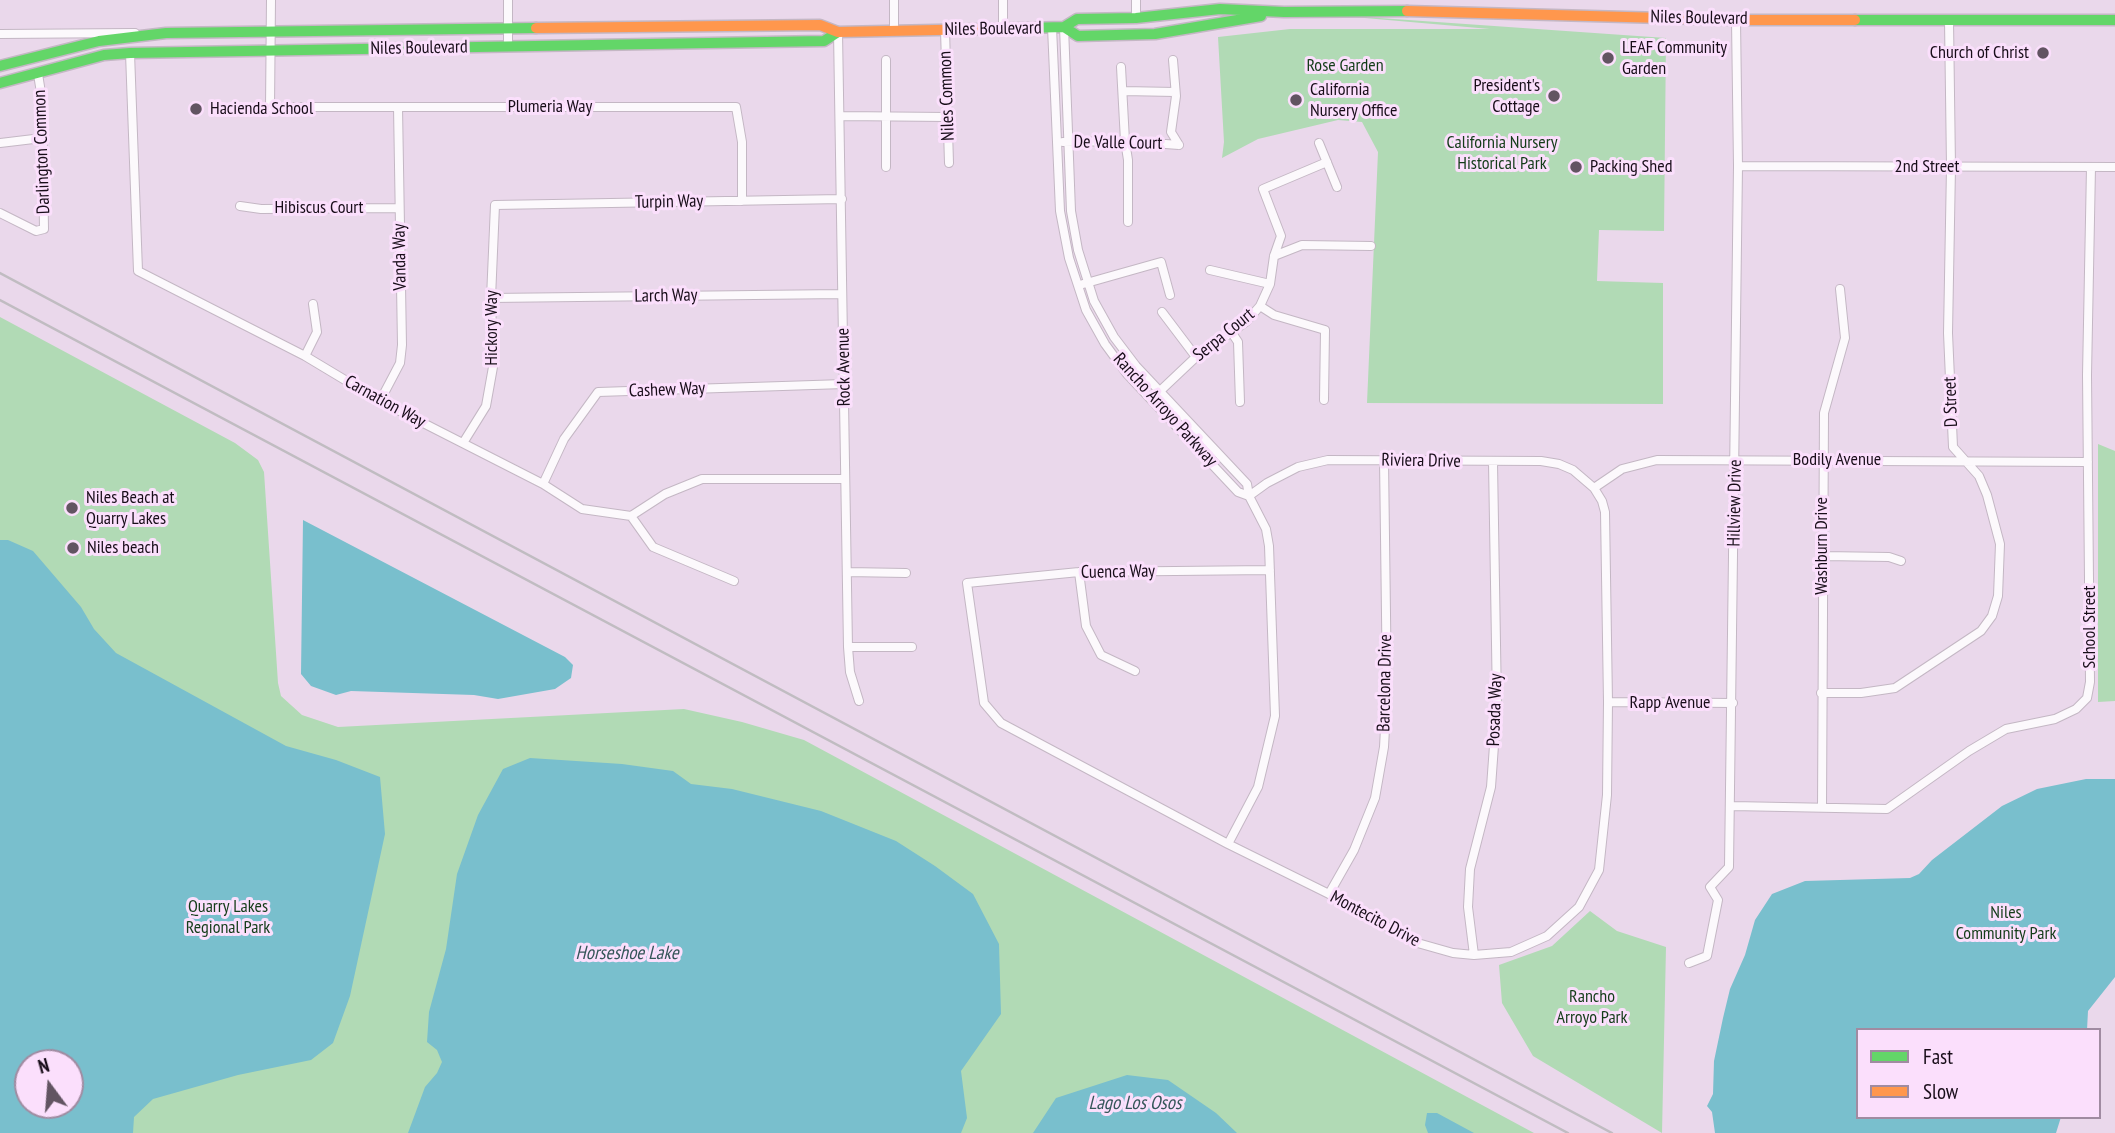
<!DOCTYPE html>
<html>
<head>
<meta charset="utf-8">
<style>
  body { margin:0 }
  #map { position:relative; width:2115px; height:1133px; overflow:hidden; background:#ead8eb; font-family:"PT Sans Narrow",sans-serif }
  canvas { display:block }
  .legend { position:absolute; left:1856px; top:1028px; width:245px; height:91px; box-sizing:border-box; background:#fbdffc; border:2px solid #a08ba1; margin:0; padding:9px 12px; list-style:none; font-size:21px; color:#180d19 }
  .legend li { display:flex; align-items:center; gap:14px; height:35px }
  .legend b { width:35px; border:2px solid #a08ba1 }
  .north { position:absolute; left:14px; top:1049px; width:70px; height:70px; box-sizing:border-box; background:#fbdffc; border:2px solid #a08ba1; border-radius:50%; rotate:344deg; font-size:19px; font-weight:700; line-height:28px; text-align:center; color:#180d19 }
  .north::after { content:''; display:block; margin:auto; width:24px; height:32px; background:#625462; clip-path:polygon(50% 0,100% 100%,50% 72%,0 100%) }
</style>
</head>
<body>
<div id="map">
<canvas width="2115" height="1133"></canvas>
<ul class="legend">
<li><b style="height:9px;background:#63d668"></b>Fast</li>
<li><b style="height:9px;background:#ff974d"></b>Slow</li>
</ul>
<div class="north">N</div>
</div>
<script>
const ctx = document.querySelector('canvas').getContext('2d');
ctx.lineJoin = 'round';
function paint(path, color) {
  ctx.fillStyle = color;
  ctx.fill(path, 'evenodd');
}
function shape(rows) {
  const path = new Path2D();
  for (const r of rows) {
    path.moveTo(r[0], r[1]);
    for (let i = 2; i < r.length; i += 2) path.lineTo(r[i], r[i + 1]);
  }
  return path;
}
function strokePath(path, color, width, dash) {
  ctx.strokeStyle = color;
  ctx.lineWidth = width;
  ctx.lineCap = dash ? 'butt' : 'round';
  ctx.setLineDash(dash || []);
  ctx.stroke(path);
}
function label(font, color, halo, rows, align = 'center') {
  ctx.font = font + ' "PT Sans Narrow",sans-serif';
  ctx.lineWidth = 6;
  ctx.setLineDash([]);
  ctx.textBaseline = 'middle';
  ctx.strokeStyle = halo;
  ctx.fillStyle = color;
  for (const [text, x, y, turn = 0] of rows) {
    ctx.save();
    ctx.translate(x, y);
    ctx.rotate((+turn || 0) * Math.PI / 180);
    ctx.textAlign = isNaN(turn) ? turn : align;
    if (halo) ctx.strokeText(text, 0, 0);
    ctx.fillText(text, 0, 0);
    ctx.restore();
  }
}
const green = shape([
  [1308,13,1666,38,1664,231,1599,230,1597,281,1663,283,1663,404,1367,403,1378,152,1362,122,1338,120,1258,139,1222,158,1224,142,1218,37,1290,29,1490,29],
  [0,317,235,443,258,460,264,472,278,683,281,696,302,715,338,727,684,709,742,722,804,740,1534,1133,0,1133],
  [28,1063,70,1063,70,1105,28,1105],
  [2098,444,2115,451,2115,701,2098,702],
  [1590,911,1617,931,1666,947,1662,1133,1533,1056,1502,1003,1499,965,1552,946]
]);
const water = shape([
  [303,520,565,657,573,665,571,678,555,689,498,699,474,695,351,691,336,695,311,686,301,674],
  [0,540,8,540,33,551,81,607,94,629,116,653,286,746,336,760,380,777,385,834,350,996,333,1043,311,1060,238,1075,153,1099,134,1117,133,1133,0,1133],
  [28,1063,70,1063,70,1105,28,1105],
  [530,758,622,764,673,771,691,784,732,789,821,811,896,841,935,866,973,894,999,944,1001,1014,961,1071,967,1118,961,1133,408,1133,425,1087,437,1073,442,1062,437,1050,427,1042,429,1012,446,949,457,874,478,815,503,769],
  [2086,779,2115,779,2115,977,2088,1011,2087,1030,1858,1030,1858,1117,2061,1117,2056,1133,1715,1133,1712,1112,1707,1106,1713,1094,1714,1061,1723,1018,1730,989,1745,955,1755,920,1772,894,1805,881,1910,878,1919,874,1932,860,2002,806,2037,789],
  [1127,1075,1168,1080,1216,1113,1237,1133,1033,1133,1056,1098],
  [1427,1113,1437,1113,1474,1133,1428,1133,1425,1125]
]);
const street = shape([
  [271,0,270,107,736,107,742,142,742,201],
  [508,0,508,47],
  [894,0,894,31],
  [1136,0,1136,18],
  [1052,27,1060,211,1069,258,1086,310,1105,344,1127,374,1238,492,1249,496],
  [1064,27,1071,211,1078,250,1094,301,1114,337,1136,366,1247,484,1249,496,1266,529,1269,546,1275,716,1258,787,1228,844],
  [1003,28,1003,0],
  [945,30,949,163],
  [838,32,848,647,850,672,859,701],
  [0,34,135,33],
  [130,53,138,271,305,356,380,401,543,484,582,509,631,516,665,494,702,479,845,479],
  [886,60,886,167],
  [1173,60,1176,96,1171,132,1179,145],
  [1121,67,1125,141,1128,160,1128,222],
  [1123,91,1175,92],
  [840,116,947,117],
  [1063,142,1125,141,1179,145],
  [0,143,42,138],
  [1319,143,1337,187],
  [1738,166,2115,167],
  [240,206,261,209,399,208],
  [0,213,36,231,44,229,42,99,38,74],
  [1274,256,1302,245,1371,246],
  [1210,270,1270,284],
  [1083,284,1161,262,1170,295],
  [491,298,842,294],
  [1260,306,1274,315,1325,330,1324,400],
  [1162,312,1196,357],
  [1232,333,1238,342,1240,402],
  [305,356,317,332,313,304],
  [1159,392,1196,357,1246,322,1260,306,1270,284,1274,256,1281,236,1263,189,1327,162],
  [380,401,400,363,402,345,398,107],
  [463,443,486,406,493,367,491,298,495,205,842,199],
  [543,484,564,439,598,392,844,384],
  [1594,488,1622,469,1657,460,2088,462],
  [1249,496,1267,483,1298,467,1328,460,1541,461,1559,464,1573,470,1594,488,1602,501,1605,512,1608,702,1607,795,1599,870,1579,907,1547,936,1511,952,1474,955,1453,953,1414,942,1329,894,1228,844,1001,723,984,703,967,583,1079,572,1270,570],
  [631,516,653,547,734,581],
  [1823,556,1889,557,1901,561],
  [847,572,906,573],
  [1079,572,1086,626,1101,655,1135,671],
  [848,647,912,647],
  [1821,693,1861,693,1895,688,1981,631,1992,616,1998,596,2000,544,1987,495,1979,476,1953,447,1948,333,1951,167,1949,20],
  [1608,702,1733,703],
  [1732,806,1887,809,1969,751,2006,729,2055,719,2076,709,2087,698,2090,682,2087,375,2091,167],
  [1822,807,1824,413,1845,338,1840,289],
  [1329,894,1354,850,1375,798,1384,747,1387,691,1384,460],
  [1474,955,1468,907,1470,869,1491,787,1497,704,1493,462],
  [1689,963,1707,956,1718,900,1710,887,1729,867,1738,166,1736,20]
]);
const fast = shape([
  [1855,20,2115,20],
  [1064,27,1078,36,1155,34,1261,16],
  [985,29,1064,27,1077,19,1136,18,1220,9,1284,12,1407,11],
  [0,66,99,41,166,33,536,28],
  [0,83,104,55,130,53,824,41,838,32]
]);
const slow = shape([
  [1407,11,1736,20,1855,20],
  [536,28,820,25,838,32,985,29]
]);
const rail = shape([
  [0,273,1612,1133],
  [0,300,1568,1133]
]);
const markers = [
  [2043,53,7,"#625462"],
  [1608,58,7,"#625462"],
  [1554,96,7,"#625462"],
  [1296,100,7,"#625462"],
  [196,109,7,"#625462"],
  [1576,167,7,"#625462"],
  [72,508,7,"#625462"],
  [73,548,7,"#625462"]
];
const streetNames = [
  ["Niles Boulevard",1699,18,1],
  ["Niles Boulevard",993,29,-1],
  ["Niles Boulevard",419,48,-1],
  ["Niles Common",947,96,-92],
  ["Plumeria Way",550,107],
  ["De Valle Court",1118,143,1],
  ["Darlington Common",42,152,-92],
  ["2nd Street",1927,167],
  ["Turpin Way",669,202,-1],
  ["Hibiscus Court",319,208],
  ["Vanda Way",400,257,-91],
  ["Larch Way",666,296,-1],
  ["Hickory Way",492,328,-90],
  ["Serpa Court",1224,335,-39],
  ["Rock Avenue",844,367,-91],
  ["Cashew Way",667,390,-2],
  ["Carnation Way",385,402,29],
  ["D Street",1951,402,-92],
  ["Rancho Arroyo Parkway",1165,410,48],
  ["Bodily Avenue",1837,460],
  ["Riviera Drive",1421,461,1],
  ["Hillview Drive",1735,503,-89],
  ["Washburn Drive",1822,546,-90],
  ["Cuenca Way",1118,572,-1],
  ["School Street",2090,627,-90],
  ["Barcelona Drive",1385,683,-89],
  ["Rapp Avenue",1670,703],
  ["Posada Way",1495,710,-88],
  ["Montecito Drive",1375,919,28]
];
const poiNames = [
  ["LEAF Community",1622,48],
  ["Garden",1622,69],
  ["Church of Christ",2029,53,"right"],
  ["President's",1540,86,"right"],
  ["Cottage",1540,107,"right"],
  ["California",1310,90],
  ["Nursery Office",1310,111],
  ["Hacienda School",210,109],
  ["Packing Shed",1590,167],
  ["Niles Beach at",86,498],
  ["Quarry Lakes",86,519],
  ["Niles beach",87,548]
];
const parkNames = [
  ["Rose Garden",1345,66],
  ["California Nursery",1502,143],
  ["Historical Park",1502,164],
  ["Quarry Lakes",228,907],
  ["Regional Park",228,928],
  ["Niles",2006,913],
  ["Community Park",2006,934],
  ["Rancho",1592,997],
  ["Arroyo Park",1592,1018]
];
const waterNames = [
  ["Horseshoe Lake",627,954],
  ["Lago Los Osos",1135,1104]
];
paint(green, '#b1dab5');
paint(water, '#79bfcd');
strokePath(street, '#c4b7c4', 10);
strokePath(fast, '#c4b7c4', 13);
strokePath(slow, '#c4b7c4', 13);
strokePath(street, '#fcf9fc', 8);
strokePath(fast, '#63d668', 10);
strokePath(slow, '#ff974d', 10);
strokePath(rail, '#c0bcc1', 2.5);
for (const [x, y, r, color] of markers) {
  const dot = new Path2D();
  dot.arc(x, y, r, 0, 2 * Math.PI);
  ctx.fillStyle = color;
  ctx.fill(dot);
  strokePath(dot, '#fbdffc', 2.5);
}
label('18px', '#180d19', '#fbdffc', streetNames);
label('18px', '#180d19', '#fbdffc', poiNames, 'left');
label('18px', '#133c18', '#fbdffc', parkNames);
label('italic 19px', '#355659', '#fbdffc', waterNames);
</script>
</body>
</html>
